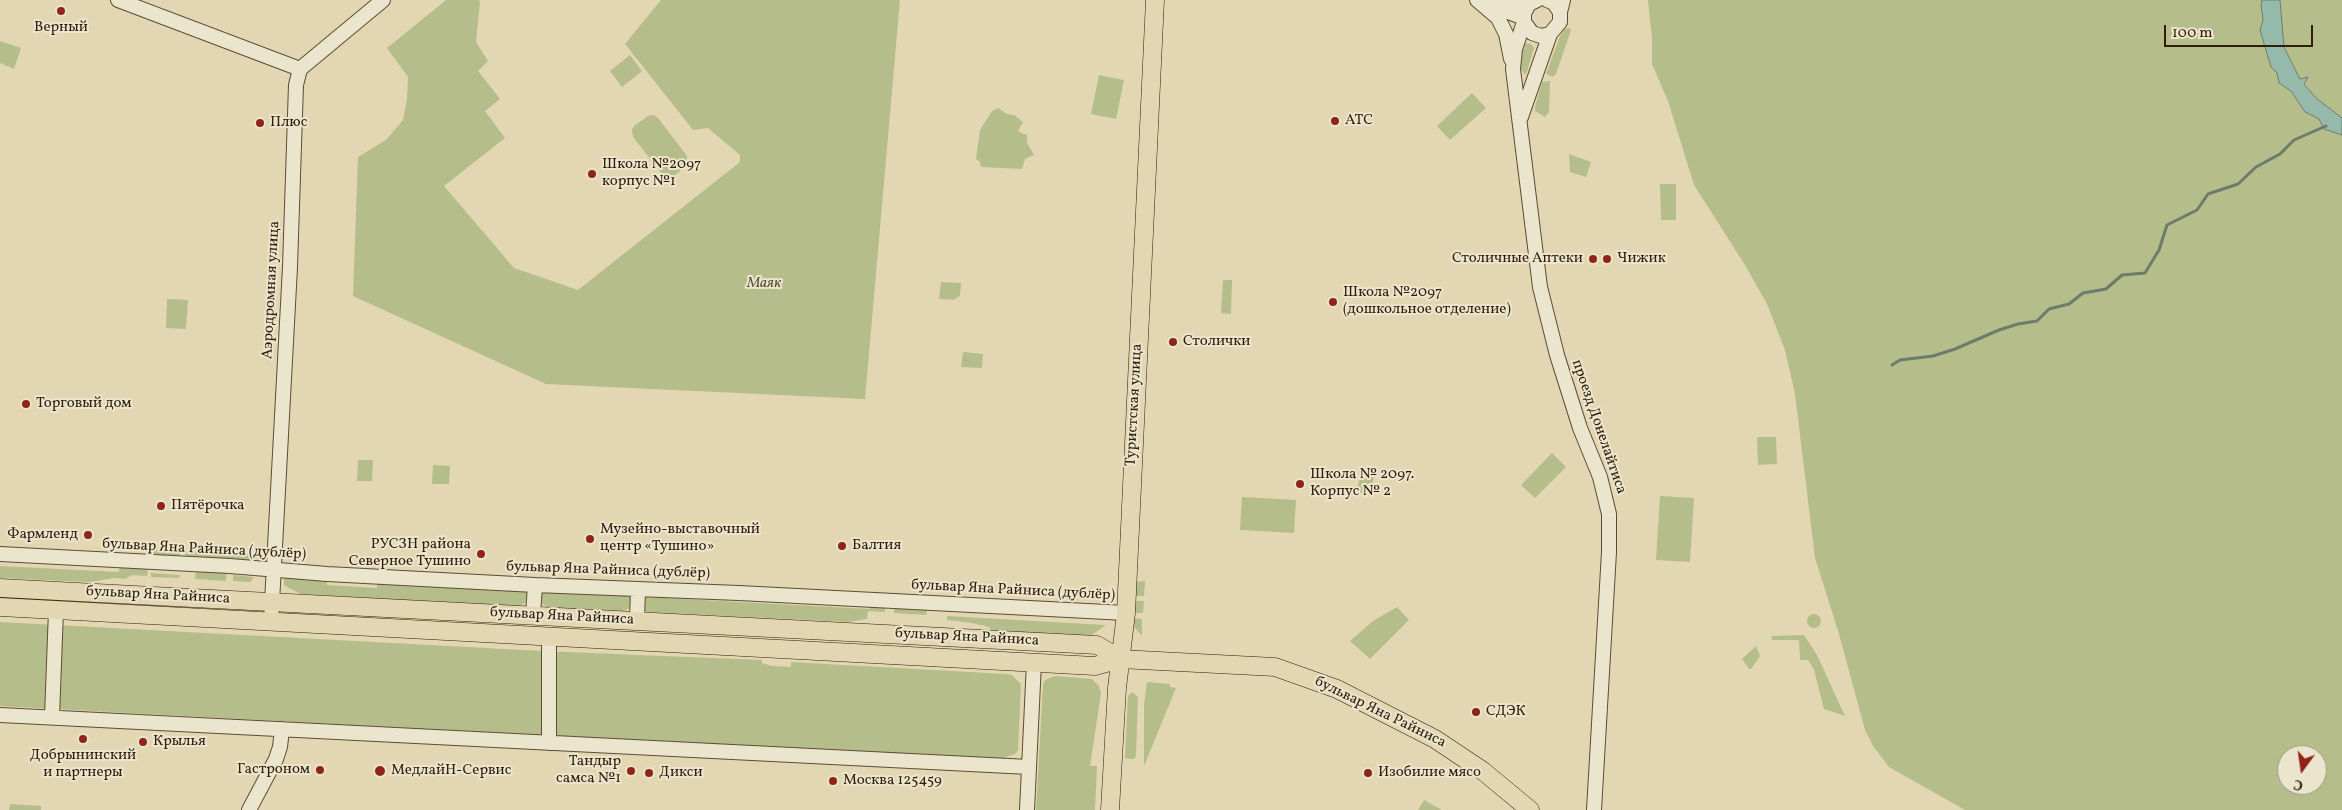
<!DOCTYPE html>
<html>
<head>
<meta charset="utf-8">
<style>
  body { margin:0 }
  #map { position:relative; width:2342px; height:810px; overflow:hidden; background:#e2d7b2; font-family:Vollkorn,serif }
  canvas { display:block }
  .north { position:absolute; left:2277px; top:745px; width:50px; height:50px; box-sizing:border-box; background:#ece5cd; border:1px solid #a1957f; border-radius:50%; rotate:194deg; font-size:14px; font-weight:700; line-height:20px; text-align:center; color:#301e0a }
  .north::after { content:''; display:block; margin:auto; width:18px; height:22px; background:#8f2418; clip-path:polygon(50% 0,100% 100%,50% 72%,0 100%) }
  .scale { position:absolute; left:2164px; top:25px; width:149px; height:22px; box-sizing:border-box; border:2px solid #301e0a; border-top:0; padding-left:6px; font-size:15px; line-height:18px; white-space:nowrap; color:#301e0a; -webkit-text-stroke:4px #ece5cd; paint-order:stroke }
</style>
</head>
<body>
<div id="map">
<canvas width="2342" height="810"></canvas>
<div class="north">С</div>
<div class="scale">100 m</div>
</div>
<script>
const ctx = document.querySelector('canvas').getContext('2d');
ctx.lineJoin = 'round';
function paint(path, color) {
  ctx.fillStyle = color;
  ctx.fill(path, 'evenodd');
}
function shape(rows) {
  const path = new Path2D();
  for (const r of rows) {
    if (r.length === 3) {
      path.moveTo(r[0] + r[2], r[1]);
      path.arc(r[0], r[1], r[2], 0, 2 * Math.PI);
      continue;
    }
    path.moveTo(r[0], r[1]);
    for (let i = 2; i < r.length; i += 2) path.lineTo(r[i], r[i + 1]);
  }
  return path;
}
function strokePath(path, color, width, dash) {
  ctx.strokeStyle = color;
  ctx.lineWidth = width;
  ctx.lineCap = dash ? 'butt' : 'round';
  ctx.setLineDash(dash || []);
  ctx.stroke(path);
}
function label(font, color, halo, rows, align = 'center') {
  ctx.font = font + ' Vollkorn,serif';
  ctx.lineWidth = 4;
  ctx.setLineDash([]);
  ctx.textBaseline = 'middle';
  ctx.strokeStyle = halo;
  ctx.fillStyle = color;
  for (const [text, x, y, turn = 0] of rows) {
    ctx.save();
    ctx.translate(x, y);
    ctx.rotate((+turn || 0) * Math.PI / 180);
    ctx.textAlign = isNaN(turn) ? turn : align;
    if (halo) ctx.strokeText(text, 0, 0);
    ctx.fillText(text, 0, 0);
    ctx.restore();
  }
}
const green = shape([
  [446,0,479,0,480,2,476,42,488,61,478,71,500,99,485,111,505,138,444,186,514,268,578,290,740,162,740,155,708,128,693,130,625,44,661,0,900,0,865,399,546,384,353,296,358,157,386,140,403,120,407,99,408,77,387,48],
  [1648,0,2262,0,2261,6,2263,20,2260,30,2271,67,2277,73,2279,83,2291,91,2305,112,2319,119,2324,129,2342,135,2342,810,1965,810,1889,767,1873,746,1865,730,1839,634,1815,558,1795,394,1785,350,1767,304,1745,265,1694,185,1668,101,1652,64,1652,39],
  [2287,755,2317,755,2317,785,2287,785],
  [2280,0,2342,0,2342,118,2316,98,2304,83,2307,77,2300,79,2284,47],
  [1569,28,1571,30,1556,74,1553,77,1546,74,1560,36,1564,29],
  [0,41,21,48,14,69,0,63],
  [1525,43,1531,44,1534,48,1527,72,1525,75,1520,68,1520,50],
  [630,55,642,71,622,87,610,71],
  [1099,75,1124,80,1116,119,1091,114],
  [1550,81,1549,112,1545,117,1535,111,1535,107,1542,82],
  [1472,93,1486,108,1450,140,1437,126],
  [998,108,1007,114,1014,115,1023,122,1018,131,1023,134,1027,134,1027,143,1034,155,1025,159,1022,169,981,167,980,162,976,159,980,130,992,111],
  [654,115,658,118,687,156,686,166,674,176,662,174,633,137,632,130,634,126,648,116],
  [1569,154,1591,162,1586,177,1570,172],
  [1660,184,1676,184,1676,220,1661,220],
  [1223,280,1232,280,1231,314,1221,313],
  [941,282,961,283,960,296,953,300,939,299],
  [167,299,188,300,186,329,166,328],
  [963,352,983,354,982,368,961,367],
  [1757,437,1776,437,1777,464,1758,465],
  [1552,453,1566,467,1535,498,1521,485],
  [358,460,373,460,372,481,357,481],
  [433,465,450,466,449,484,432,484],
  [1361,473,1374,476,1370,496,1356,493],
  [1660,496,1694,498,1690,562,1656,560],
  [1242,497,1296,500,1294,533,1240,530],
  [151,548,180,549,180,558,151,556],
  [186,550,257,554,256,562,185,558],
  [120,565,148,566,147,576,132,575,125,579,114,578,89,582,0,578,0,566,119,572],
  [196,569,227,570,226,581,195,579],
  [151,573,180,575,179,578,151,577],
  [233,575,254,577,250,582,233,581],
  [284,577,327,578,327,585,377,588,377,581,525,589,529,593,530,600,518,607,300,594,284,585],
  [1145,581,1144,596,1135,596,1135,582],
  [542,590,548,592,624,596,624,591,632,596,632,607,624,611,549,608,541,603,539,599],
  [646,593,646,597,870,609,871,605,885,606,885,612,868,611,867,619,847,622,648,612,644,611,640,602],
  [1135,601,1144,601,1143,613,1134,613],
  [894,606,927,608,926,615,894,613],
  [1397,607,1409,620,1370,659,1350,641,1373,621],
  [1814,621,7],
  [947,616,1106,625,1090,636,991,630,989,627,972,623,947,620],
  [1134,618,1142,619,1142,636,1134,627],
  [0,622,542,651,762,660,762,663,772,666,791,667,791,662,1006,674,1012,675,1021,684,1018,750,1015,754,998,760,0,706],
  [1804,635,1817,655,1845,716,1824,709,1814,670,1808,660,1800,660,1799,640,1772,640,1771,636],
  [1756,646,1760,656,1751,669,1749,669,1742,659],
  [1055,676,1092,679,1099,686,1101,693,1090,766,1097,766,1095,810,1036,810,1043,684,1045,680],
  [1147,682,1170,684,1170,687,1176,688,1144,766,1144,704],
  [1132,692,1138,697,1136,755,1134,759,1129,759,1125,758,1128,696],
  [1424,800,1442,810,1418,810],
  [10,804,41,806,41,810,9,810]
]);
const water = shape([
  [2262,0,2280,0,2284,47,2300,79,2308,77,2304,84,2316,98,2342,118,2342,135,2324,129,2319,119,2305,112,2291,91,2279,83,2277,73,2271,67,2260,30,2263,20,2261,5,2262,0]
]);
const stream = shape([
  [1892,365,1900,360,1933,356,1955,349,1999,330,2018,324,2037,321,2049,309,2069,304,2083,293,2106,289,2122,275,2145,273,2159,250,2167,225,2197,210,2208,194,2238,184,2256,167,2280,154,2294,140,2326,126]
]);
const minor = shape([
  [118,0,300,69],
  [1477,0,1498,18,1506,34,1511,59],
  [1495,0,1529,4],
  [1537,0,1529,4,1524,13,1524,22,1515,49,1513,69,1540,287,1557,355,1580,428,1600,477,1609,514,1609,552,1594,810],
  [1547,0,1554,3,1560,12],
  [1487,4,1524,18],
  [1524,22,1532,33,1541,36,1550,34,1560,22,1560,12,1563,0],
  [1521,117,1550,34],
  [0,554,230,566,327,574,535,585,739,593,1126,613],
  [533,615,535,585],
  [637,620,638,589],
  [271,621,290,267,296,85,300,69,383,0],
  [549,636,549,743],
  [0,715,1029,767],
  [52,717,56,610],
  [249,810,276,759,280,747,282,729],
  [1027,810,1034,662]
]);
const major = shape([
  [0,588,1097,645,1120,659],
  [0,607,1095,666,1120,659,1275,667,1337,689,1435,739,1483,771,1530,810],
  [1110,810,1117,688,1126,613,1155,0]
]);
const markers = [
  [61,11,5,"#8f2418"],
  [1335,121,5,"#8f2418"],
  [260,123,5,"#8f2418"],
  [592,174,5,"#8f2418"],
  [1593,259,5,"#8f2418"],
  [1607,259,5,"#8f2418"],
  [1333,302,5,"#8f2418"],
  [1173,342,5,"#8f2418"],
  [26,404,5,"#8f2418"],
  [1300,484,5,"#8f2418"],
  [161,506,5,"#8f2418"],
  [88,535,5,"#8f2418"],
  [590,539,5,"#8f2418"],
  [842,546,5,"#8f2418"],
  [481,554,5,"#8f2418"],
  [1476,712,5,"#8f2418"],
  [83,739,5,"#8f2418"],
  [143,742,5,"#8f2418"],
  [320,770,5,"#8f2418"],
  [380,771,6,"#8f2418"],
  [631,771,5,"#8f2418"],
  [649,773,5,"#8f2418"],
  [1368,773,5,"#8f2418"],
  [833,781,5,"#8f2418"]
];
const poiNames = [
  ["Верный",61,28,"center"],
  ["АТС",1345,121],
  ["Плюс",270,123],
  ["Школа №2097",602,165],
  ["корпус №1",602,182],
  ["Столичные Аптеки",1583,259,"right"],
  ["Чижик",1617,259],
  ["Школа №2097",1343,293],
  ["(дошкольное отделение)",1343,310],
  ["Столички",1183,342],
  ["Торговый дом",36,404],
  ["Школа № 2097.",1310,475],
  ["Корпус № 2",1310,492],
  ["Пятёрочка",171,506],
  ["Музейно-выставочный",600,530],
  ["центр «Тушино»",600,547],
  ["Фармленд",78,535,"right"],
  ["РУСЗН района",471,545,"right"],
  ["Северное Тушино",471,562,"right"],
  ["Балтия",852,546],
  ["СДЭК",1486,712],
  ["Крылья",153,742],
  ["Добрынинский",83,756,"center"],
  ["и партнеры",83,773,"center"],
  ["Тандыр",621,762,"right"],
  ["самса №1",621,779,"right"],
  ["Гастроном",310,770,"right"],
  ["МедлайН-Сервис",391,771],
  ["Дикси",659,773],
  ["Изобилие мясо",1378,773],
  ["Москва 125459",843,781]
];
const parkNames = [
  ["Маяк",764,284]
];
const streetNames = [
  ["Аэродромная улица",272,290,-87],
  ["Туристская улица",1135,405,-87],
  ["проезд Донелайтиса",1598,427,71],
  ["бульвар Яна Райниса (дублёр)",204,550,3],
  ["бульвар Яна Райниса (дублёр)",608,571,2],
  ["бульвар Яна Райниса (дублёр)",1013,591,3],
  ["бульвар Яна Райниса",158,596,3],
  ["бульвар Яна Райниса",562,617,3],
  ["бульвар Яна Райниса",967,638,3],
  ["бульвар Яна Райниса",1380,713,26]
];
paint(green, '#b5be8b');
paint(water, '#95baac');
strokePath(water, '#6d7c6b', 1);
strokePath(stream, '#6d7c6b', 3);
strokePath(minor, '#5c4c34', 16);
strokePath(major, '#301e0a', 19);
strokePath(minor, '#ece5cd', 14);
strokePath(major, '#e2d7b2', 18);
for (const [x, y, r, color] of markers) {
  const dot = new Path2D();
  dot.arc(x, y, r, 0, 2 * Math.PI);
  ctx.fillStyle = color;
  ctx.fill(dot);
  strokePath(dot, '#ece5cd', 2);
}
label('15px', '#301e0a', '#ece5cd', poiNames, 'left');
label('italic 15px', '#584e31', '#ece5cd', parkNames);
label('15px', '#301e0a', '#ece5cd', streetNames);
</script>
</body>
</html>
